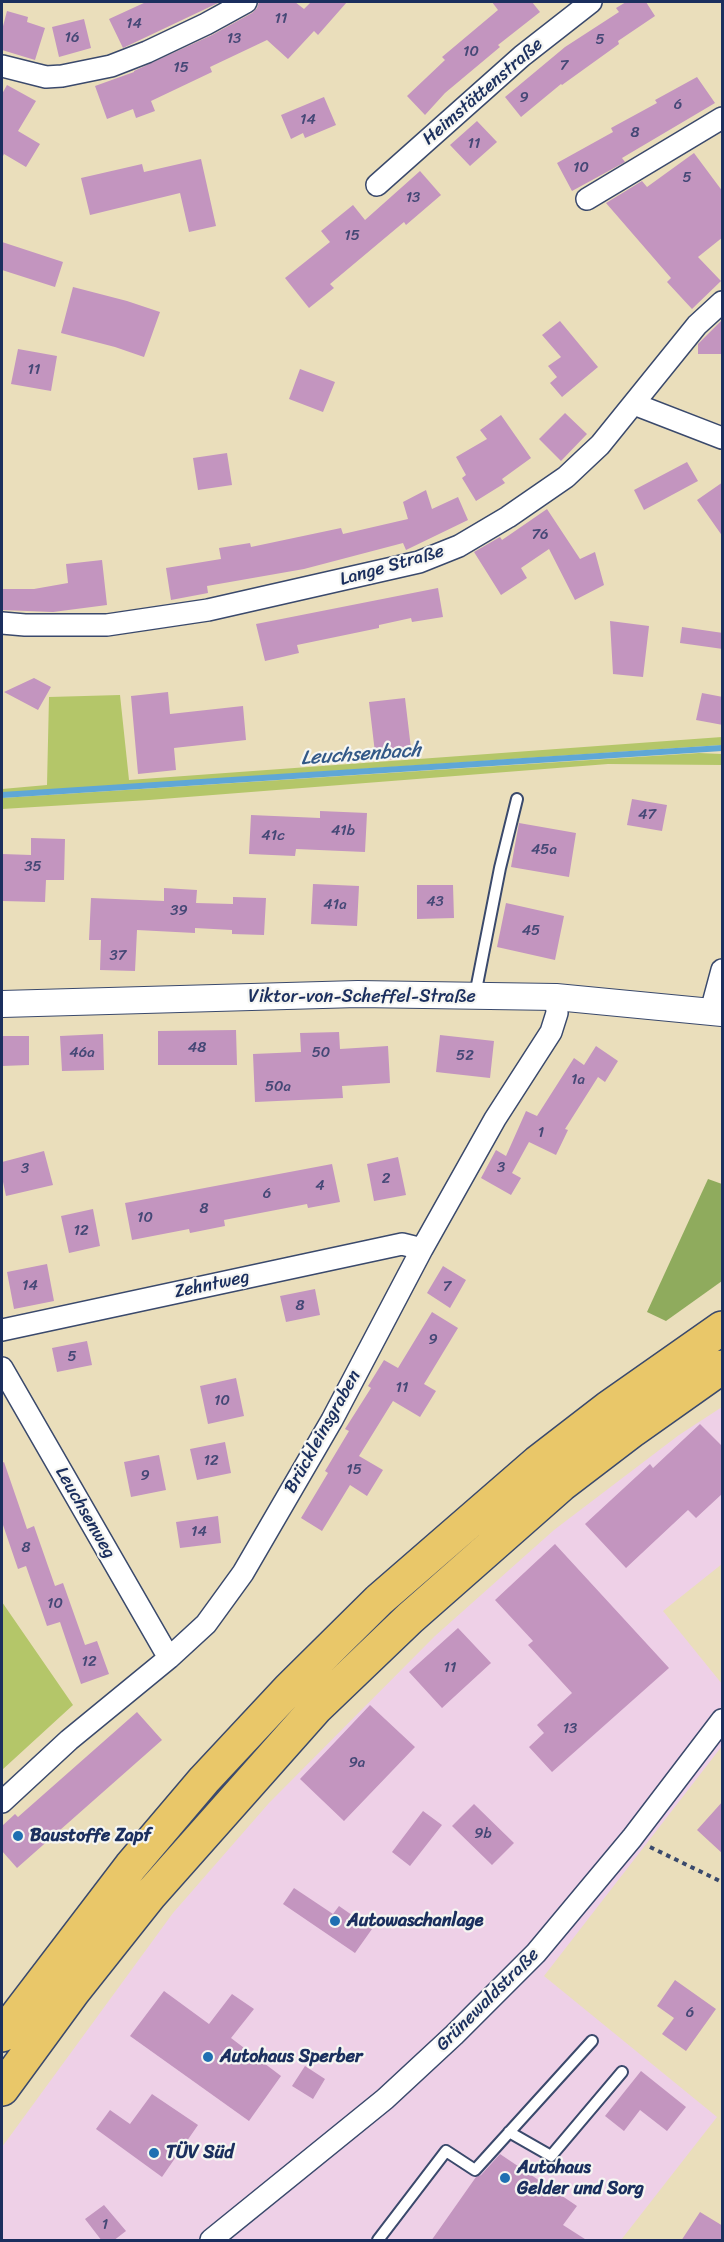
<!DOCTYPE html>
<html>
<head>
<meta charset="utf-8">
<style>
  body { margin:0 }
  #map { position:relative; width:724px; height:2242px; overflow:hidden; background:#eadebb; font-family:Sriracha,sans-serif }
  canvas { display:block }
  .frame { position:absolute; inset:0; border:3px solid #1b2f5e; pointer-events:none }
</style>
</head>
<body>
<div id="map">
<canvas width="724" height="2242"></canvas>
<div class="frame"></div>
</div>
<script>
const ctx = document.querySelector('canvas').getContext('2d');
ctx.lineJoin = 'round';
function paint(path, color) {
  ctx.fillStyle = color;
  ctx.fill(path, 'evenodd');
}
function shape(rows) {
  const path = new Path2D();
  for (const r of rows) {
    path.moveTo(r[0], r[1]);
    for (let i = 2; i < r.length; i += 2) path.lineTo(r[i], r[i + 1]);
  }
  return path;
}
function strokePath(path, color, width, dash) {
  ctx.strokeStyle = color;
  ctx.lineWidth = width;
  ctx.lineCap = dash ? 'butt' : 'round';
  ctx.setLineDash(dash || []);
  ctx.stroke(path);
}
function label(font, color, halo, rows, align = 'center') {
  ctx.font = font + ' Sriracha,sans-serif';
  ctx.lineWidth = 4.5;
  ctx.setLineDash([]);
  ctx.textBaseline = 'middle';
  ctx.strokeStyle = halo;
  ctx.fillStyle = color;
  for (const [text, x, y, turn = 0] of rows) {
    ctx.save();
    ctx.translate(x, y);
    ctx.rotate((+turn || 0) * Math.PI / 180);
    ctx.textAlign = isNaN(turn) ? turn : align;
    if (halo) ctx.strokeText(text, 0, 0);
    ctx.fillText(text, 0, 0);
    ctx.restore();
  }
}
const built = shape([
  [722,1407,722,1564,663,1611,722,1684,722,1746,544,1976,717,2117,621,2240,2,2240,2,2147,173,1913,269,1803,435,1636,554,1530,679,1435]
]);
const green = shape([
  [120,695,129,780,722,737,722,745,2,793,2,789,47,785,49,697],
  [699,753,722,754,722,765,608,764,149,800,2,809,2,798],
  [2,1602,73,1705,2,1770]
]);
const forest = shape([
  [708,1179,722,1184,722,1281,666,1321,647,1312]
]);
const stream = shape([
  [2,795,722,748]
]);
const building = shape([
  [146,2,220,2,123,48,109,19],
  [259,2,295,2,304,9,311,2,347,2,318,35,314,31,288,59,267,40,210,67,212,72,151,101,155,111,136,118,133,109,107,119,95,86,134,72,134,71,212,35,252,13,257,8],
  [492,2,532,2,540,12,498,45,500,47,445,93,425,115,407,96,445,60,442,57,498,10],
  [626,2,646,2,655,16,618,41,619,44,562,85,561,84,521,117,505,97,565,47,619,12,616,8],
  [7,11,28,17,27,22,45,28,35,60,2,50,2,30],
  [84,19,91,48,59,57,52,27],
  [697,77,715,103,622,158,625,162,572,191,557,163,613,132,611,128,657,103,655,100],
  [7,85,36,101,18,131,40,144,26,167,4,154,2,158,2,94],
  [324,97,336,125,305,138,303,133,291,139,281,115],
  [477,121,497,142,470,166,450,145],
  [694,153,723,192,723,237,698,257,721,281,692,309,667,282,671,278,606,203,642,181,647,187],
  [201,159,216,226,189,232,180,193,90,215,81,178,142,164,144,172],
  [420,171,441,195,406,225,404,222,330,284,334,288,309,308,285,278,330,242,321,231,353,205,365,220],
  [2,242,63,262,55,287,2,270],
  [73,287,127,301,160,312,144,357,115,347,61,333],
  [723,319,723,354,698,354,698,344],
  [560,321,598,367,562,397,550,383,557,377,548,366,561,357,542,335],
  [18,349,57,356,51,391,11,384],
  [300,369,335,382,323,412,289,399],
  [565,413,587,434,561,461,539,439],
  [501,415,531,458,502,479,505,483,476,501,462,478,466,475,456,457,487,439,480,430],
  [227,453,232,485,198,490,193,458],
  [687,462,698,481,644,510,634,490],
  [723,482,723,537,697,500],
  [426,490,432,509,458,497,468,520,406,550,403,543,304,569,207,586,208,593,171,600,166,568,221,559,219,548,250,543,251,547,341,528,343,534,408,519,403,502],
  [547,509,580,559,595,552,604,585,575,600,549,549,521,568,527,578,501,595,474,552,500,537,502,540],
  [102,560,107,605,53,612,2,610,2,589,34,589,68,583,66,564],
  [438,588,443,617,412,622,411,618,379,625,379,628,297,645,299,653,265,661,256,624],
  [610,621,649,626,643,677,613,674],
  [682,627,723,633,723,649,680,643],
  [34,678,51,687,38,710,4,692],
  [168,692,170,714,243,706,246,740,174,748,176,770,138,774,131,696],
  [702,693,723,697,723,725,696,720],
  [405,698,412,757,376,761,369,702],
  [632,799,667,805,662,831,627,825],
  [320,811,367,813,365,852,296,849,295,856,249,854,251,815,320,818],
  [519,823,576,833,569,877,511,867],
  [31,838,65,839,64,880,46,880,45,902,2,901,2,854,31,855],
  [313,884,359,886,357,926,311,924],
  [417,885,453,885,454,918,417,919],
  [164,888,197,890,196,903,233,904,233,897,266,898,264,935,232,934,232,930,195,928,195,933,137,930,135,971,100,970,101,940,89,940,91,898,164,901],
  [506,903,564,916,555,960,497,947],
  [236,1030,237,1065,158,1065,158,1031],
  [339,1032,340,1049,388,1046,390,1083,342,1086,343,1098,255,1102,253,1054,301,1052,300,1033],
  [103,1034,104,1070,62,1071,60,1036],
  [440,1035,494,1041,490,1078,436,1072],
  [2,1036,29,1036,29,1065,2,1066],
  [596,1046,618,1061,605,1082,598,1077,565,1129,568,1130,556,1155,529,1142,512,1173,521,1178,511,1195,481,1178,496,1150,506,1156,526,1111,537,1116,574,1058,584,1065],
  [44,1151,53,1185,6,1196,2,1177,2,1162],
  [398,1157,406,1195,374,1201,367,1164],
  [332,1164,340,1202,308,1208,307,1204,224,1220,225,1226,190,1233,189,1229,132,1240,125,1203],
  [93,1209,100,1246,69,1253,61,1216],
  [47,1264,54,1301,14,1309,7,1272],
  [443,1266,466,1280,450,1308,427,1293],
  [315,1289,320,1315,286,1322,280,1296],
  [432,1312,458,1328,424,1384,436,1391,420,1417,393,1401,359,1456,383,1470,367,1496,350,1485,322,1531,301,1518,328,1473,325,1471,349,1431,345,1429,371,1388,368,1386,384,1360,398,1368],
  [87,1341,92,1365,57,1372,52,1348],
  [236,1378,244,1416,208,1424,200,1386],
  [700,1424,723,1447,723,1493,696,1518,688,1510,626,1568,585,1524,650,1464,653,1468],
  [225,1442,231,1473,197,1480,190,1449],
  [159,1455,166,1490,131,1497,124,1462],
  [4,1462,27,1529,34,1526,55,1586,63,1583,85,1645,97,1641,109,1674,81,1684,60,1622,47,1626,26,1566,18,1569,2,1522,2,1463],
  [218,1516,221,1543,180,1548,176,1522],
  [555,1544,669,1668,552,1772,529,1747,544,1733,537,1725,572,1693,528,1645,533,1641,495,1600],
  [458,1628,491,1663,442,1708,409,1672],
  [370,1705,415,1747,344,1821,300,1779],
  [137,1712,162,1740,17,1868,2,1851,2,1826,15,1814,18,1817],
  [723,1801,723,1854,697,1830],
  [474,1804,514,1843,492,1865,452,1826],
  [423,1811,442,1825,410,1866,392,1852],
  [294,1888,333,1914,339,1906,372,1929,355,1953,283,1904],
  [675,1980,716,2009,686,2051,662,2034,674,2018,657,2006],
  [164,1991,209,2024,232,1994,254,2009,231,2038,281,2076,249,2121,130,2036],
  [305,2066,325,2079,313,2099,292,2086],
  [641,2071,686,2107,667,2131,640,2110,624,2131,605,2116],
  [152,2094,198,2125,162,2177,96,2129,110,2110,130,2124],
  [500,2154,577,2206,563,2225,588,2241,431,2241,476,2177,481,2175],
  [104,2205,126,2231,113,2241,102,2241,85,2219],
  [700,2212,723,2226,723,2241,681,2241]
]);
const path = shape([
  [650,1847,722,1882]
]);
const service = shape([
  [475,995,500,868,517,799],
  [509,2132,551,2156,622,2072],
  [378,2240,446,2151,475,2170,592,2041]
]);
const minor = shape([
  [2,66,46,77,62,76,111,66,147,52,206,24,246,2],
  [377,185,522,56,591,2],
  [587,199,722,118],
  [634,404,722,438],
  [2,623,25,625,107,625,208,610,419,562,459,546,508,517,566,477,584,460,600,445,697,325,722,302],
  [711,1011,722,970],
  [2,1330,402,1244,422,1249],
  [2,1368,169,1658],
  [2,1802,69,1740,169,1658,206,1624,243,1573,332,1420,422,1249,495,1119,551,1032,557,1013,556,997],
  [211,2240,385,2099,454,2035,536,1953,632,1838,722,1720]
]);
const tertiary = shape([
  [2,1004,358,994,556,997,722,1013]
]);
const trunk = shape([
  [2,2035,131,1866,204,1780,289,1689,379,1600,538,1462,608,1408,722,1328],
  [2,2089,73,1992,150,1895,316,1708,410,1618,561,1485,633,1430,722,1367]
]);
const markers = [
  [18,1836,6,"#1f6fb2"],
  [335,1921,6,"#1f6fb2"],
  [208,2057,6,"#1f6fb2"],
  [154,2153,6,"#1f6fb2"],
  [505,2178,6,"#1f6fb2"]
];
const numberNames = [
  ["11",281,19],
  ["14",134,24],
  ["16",72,38],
  ["13",234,39],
  ["5",600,40],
  ["10",471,52],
  ["7",564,66],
  ["15",181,68],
  ["9",524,98],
  ["6",678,105],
  ["14",308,120],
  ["8",635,133],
  ["11",474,144],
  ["10",581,168],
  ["5",687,178],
  ["13",413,198],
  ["15",352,236],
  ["11",34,370],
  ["76",540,535],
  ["47",647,815],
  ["41b",343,831],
  ["41c",273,836],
  ["45a",544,850],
  ["35",33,867],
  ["43",435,902],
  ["41a",335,905],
  ["39",179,911],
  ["45",531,931],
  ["37",118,956],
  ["48",197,1048],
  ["46a",82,1053],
  ["50",321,1053],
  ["52",465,1056],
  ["1a",578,1080],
  ["50a",278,1087],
  ["1",541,1133],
  ["3",501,1168],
  ["3",25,1169],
  ["2",386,1179],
  ["4",320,1186],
  ["6",267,1194],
  ["8",204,1209],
  ["10",145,1218],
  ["12",81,1231],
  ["14",30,1286],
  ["7",447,1287],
  ["8",300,1306],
  ["9",433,1340],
  ["5",72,1357],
  ["11",402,1388],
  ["10",222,1401],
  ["12",211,1461],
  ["15",354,1470],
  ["9",145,1476],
  ["14",199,1532],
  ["8",26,1548],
  ["10",55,1604],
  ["12",89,1662],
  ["11",450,1668],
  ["13",570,1729],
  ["9a",357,1763],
  ["9b",483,1834],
  ["6",690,2013],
  ["1",105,2225]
];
const streetNames = [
  ["Heimstättenstraße",483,92,-41],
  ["Lange Straße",392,566,-16],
  ["Viktor-von-Scheffel-Straße",362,997],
  ["Zehntweg",212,1285,-12],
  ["Brückleinsgraben",323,1432,-61],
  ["Leuchsenweg",85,1513,60],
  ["Grünewaldstraße",488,2000,-45]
];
const poiNames = [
  ["Baustoffe Zapf",30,1836],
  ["Autowaschanlage",347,1921],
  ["Autohaus Sperber",220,2057],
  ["TÜV Süd",166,2153],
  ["Autohaus",517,2168],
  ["Gelder und Sorg",517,2189]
];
const waterNames = [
  ["Leuchsenbach",361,755,-4]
];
paint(built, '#eed0e7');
paint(green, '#b4c669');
paint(forest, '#8fab5d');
strokePath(stream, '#5fa7d6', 6);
paint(building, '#c395bf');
strokePath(service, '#3a496c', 14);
strokePath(minor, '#3a496c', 24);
strokePath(tertiary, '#3a496c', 28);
strokePath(trunk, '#3a496c', 36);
strokePath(path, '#3a496c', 4, [4.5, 4.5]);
strokePath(service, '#fff', 10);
strokePath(minor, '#fff', 21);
strokePath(tertiary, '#fff', 26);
strokePath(trunk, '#e9c769', 33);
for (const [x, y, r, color] of markers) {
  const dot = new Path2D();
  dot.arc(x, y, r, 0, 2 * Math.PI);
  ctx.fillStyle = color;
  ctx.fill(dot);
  strokePath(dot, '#f6f6f2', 2);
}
label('15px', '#454876', null, numberNames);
label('18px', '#1b2f5e', '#f6f6f2', streetNames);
label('bold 18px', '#1b2f5e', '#f6f6f2', poiNames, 'left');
label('italic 20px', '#335988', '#f6f6f2', waterNames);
</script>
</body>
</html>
